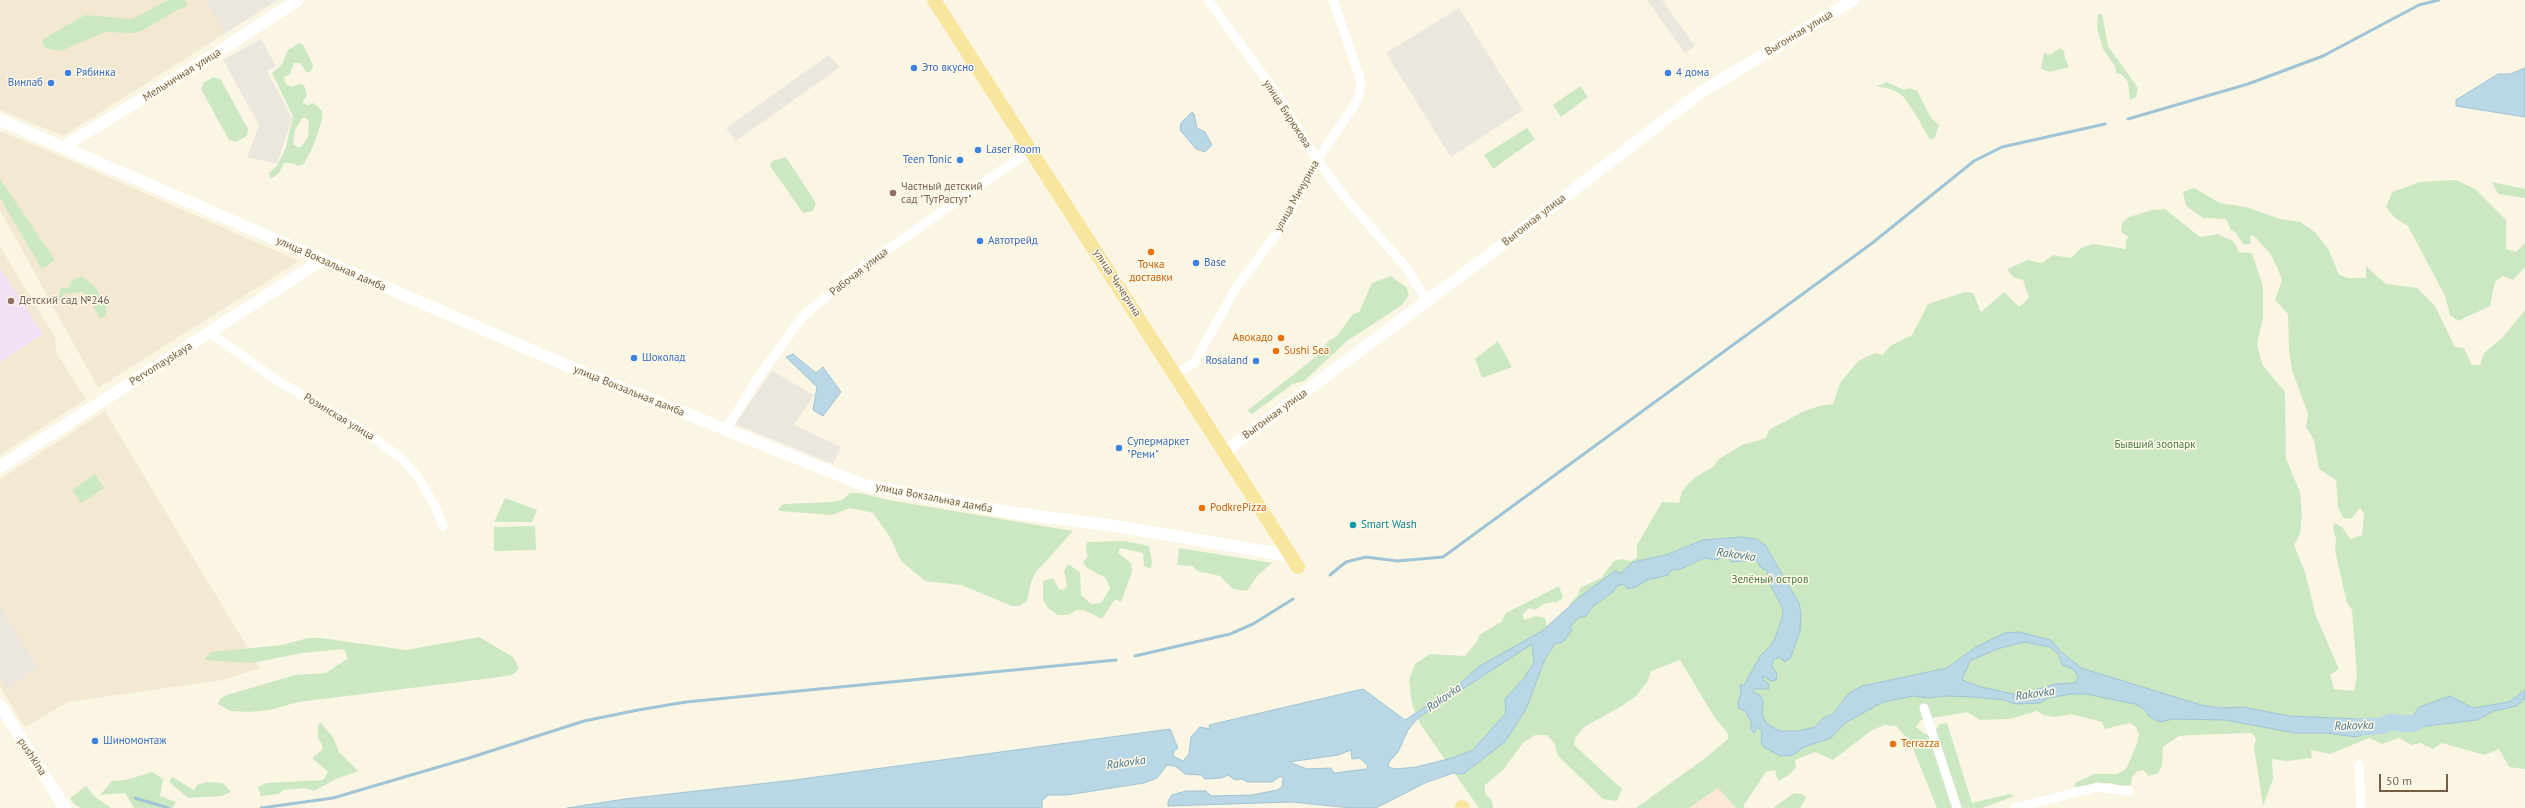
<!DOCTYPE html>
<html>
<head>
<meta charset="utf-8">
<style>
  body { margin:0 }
  #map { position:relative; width:2525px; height:808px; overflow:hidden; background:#fbf6e3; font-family:"PT Sans",sans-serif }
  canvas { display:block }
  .scale { position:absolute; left:2379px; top:774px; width:69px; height:18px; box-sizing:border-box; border:2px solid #725f4a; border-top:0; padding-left:5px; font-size:12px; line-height:14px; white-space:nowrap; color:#725f4a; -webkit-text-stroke:3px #fef9e9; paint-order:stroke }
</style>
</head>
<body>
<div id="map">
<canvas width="2525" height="808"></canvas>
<div class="scale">50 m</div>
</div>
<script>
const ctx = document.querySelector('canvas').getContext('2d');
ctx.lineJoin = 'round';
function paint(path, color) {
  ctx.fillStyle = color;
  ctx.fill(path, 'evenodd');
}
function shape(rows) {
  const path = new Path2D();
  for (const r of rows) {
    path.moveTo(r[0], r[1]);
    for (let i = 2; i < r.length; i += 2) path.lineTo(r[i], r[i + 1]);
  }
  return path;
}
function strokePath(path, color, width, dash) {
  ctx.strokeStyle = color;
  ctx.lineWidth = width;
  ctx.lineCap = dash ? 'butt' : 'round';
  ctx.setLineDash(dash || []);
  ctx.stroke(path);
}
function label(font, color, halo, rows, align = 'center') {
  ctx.font = font + ' "PT Sans",sans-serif';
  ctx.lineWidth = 3;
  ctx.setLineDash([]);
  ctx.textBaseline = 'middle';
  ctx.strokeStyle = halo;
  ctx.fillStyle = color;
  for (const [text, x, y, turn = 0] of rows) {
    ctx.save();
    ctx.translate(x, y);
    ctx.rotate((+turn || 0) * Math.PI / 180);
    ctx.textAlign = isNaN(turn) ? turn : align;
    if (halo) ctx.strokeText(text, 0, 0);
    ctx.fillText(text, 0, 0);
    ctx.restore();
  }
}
const residential = shape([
  [0,0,278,0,63,136,0,110],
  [0,131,60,156,299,261,98,388,0,210],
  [0,246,55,337,56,352,86,399,0,455],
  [105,411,260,668,223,680,68,702,25,727,0,687,0,479]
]);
const commercial = shape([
  [1718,788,1736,808,1689,808]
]);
const industrial = shape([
  [205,0,277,0,225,33],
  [1647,0,1662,0,1695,46,1685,53],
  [1459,8,1523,110,1451,157,1386,53],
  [261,39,276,66,267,71,292,118,277,164,247,157,259,125,223,60],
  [829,55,840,67,736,141,726,128],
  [772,371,814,395,794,425,841,447,833,464,735,424],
  [0,607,37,667,8,689,0,675]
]);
const education = shape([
  [0,268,43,334,0,362]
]);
const green = shape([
  [168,0,184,0,187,2,186,7,177,10,141,31,133,33,105,32,61,51,50,49,44,47,42,42,45,38,85,15,132,19],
  [2098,14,2102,14,2108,46,2138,88,2136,97,2130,100,2128,82,2122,75,2116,73,2115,66,2103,49,2097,28],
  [299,43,303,45,313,65,312,69,310,72,306,72,300,63,294,63,290,74,284,78,286,84,291,87,300,84,304,85,307,95,302,103,308,105,314,103,322,111,322,120,314,144,304,164,299,166,291,163,284,163,279,173,271,179,269,173,277,166,286,147,293,116,272,73,282,64,288,50],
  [302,118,306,118,309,122,308,137,301,147,297,147,293,144,295,130],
  [2060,48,2064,51,2065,59,2069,67,2050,72,2044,70,2041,68,2044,53,2050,55],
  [214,77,221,80,248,129,247,136,236,142,229,140,201,89,204,82],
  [1887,82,1904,90,1910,88,1917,91,1931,118,1939,125,1935,137,1930,140,1916,115,1902,95,1891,89,1876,86],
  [1580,86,1588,97,1561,117,1553,105],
  [1527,128,1535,139,1493,169,1484,155],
  [786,157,816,203,813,211,803,213,770,166,772,161],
  [0,179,55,260,42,269,0,198],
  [2456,180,2475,189,2506,220,2506,249,2516,252,2525,243,2525,267,2513,280,2503,276,2495,282,2490,306,2458,321,2450,315,2445,296,2408,226,2395,218,2386,207,2392,192,2420,182],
  [2492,182,2525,189,2525,198,2498,194],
  [2194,188,2220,203,2246,207,2280,219,2300,222,2315,232,2329,250,2339,275,2348,278,2366,278,2366,266,2386,284,2417,288,2435,306,2455,347,2464,348,2472,365,2480,365,2484,353,2503,337,2525,310,2525,769,2509,767,2499,749,2484,755,2442,743,2433,749,2420,743,2412,745,2399,738,2382,744,2369,738,2330,754,2311,750,2312,758,2287,761,2272,759,2273,779,2263,806,2254,747,2256,738,2251,733,2192,735,2179,736,2163,747,2162,766,2158,773,2149,776,2143,770,2137,771,2132,778,2131,785,2120,786,2110,783,2075,787,2075,783,2094,774,2117,774,2126,769,2136,746,2139,734,2136,727,2130,723,2105,729,2102,722,2071,714,2055,717,2043,715,2037,711,2010,719,1980,720,1967,712,1921,720,1916,727,1923,733,1931,736,1940,724,1947,723,1972,803,2009,794,2015,796,1982,808,1937,808,1910,741,1896,726,1885,725,1872,730,1833,760,1815,752,1795,760,1796,767,1789,775,1778,781,1775,770,1766,772,1744,805,1744,808,1736,808,1718,788,1689,808,1636,808,1704,759,1728,739,1728,734,1713,715,1680,660,1651,671,1648,681,1636,696,1622,706,1584,727,1575,738,1574,745,1622,789,1617,801,1603,799,1558,756,1554,743,1547,735,1535,735,1523,743,1503,770,1485,785,1485,794,1492,800,1493,808,1479,808,1420,724,1412,704,1409,680,1415,664,1430,654,1465,656,1478,640,1479,635,1501,622,1506,613,1559,586,1563,598,1557,602,1546,603,1535,610,1529,608,1523,614,1524,620,1537,616,1545,618,1547,627,1571,607,1569,604,1578,595,1580,588,1601,578,1614,561,1622,559,1630,561,1637,558,1637,545,1662,502,1679,503,1682,491,1694,478,1713,467,1719,459,1742,445,1766,438,1769,430,1802,412,1819,406,1833,404,1840,383,1858,361,1875,353,1883,355,1890,346,1912,335,1928,304,1965,292,1973,293,1981,312,2004,292,2019,307,2029,298,2023,280,2013,277,2007,269,2028,260,2042,263,2053,255,2071,258,2081,248,2093,244,2126,249,2126,240,2129,237,2121,232,2122,223,2129,217,2152,210,2165,209,2200,237,2218,234,2234,242,2239,252,2252,253,2263,286,2263,318,2257,344,2262,364,2285,392,2286,459,2300,492,2302,515,2300,534,2294,545,2305,572,2316,616,2339,669,2330,675,2334,689,2354,691,2357,676,2352,610,2347,603,2335,551,2336,539,2333,528,2334,523,2342,527,2350,539,2362,535,2364,514,2360,508,2351,519,2343,518,2338,507,2336,480,2319,469,2314,440,2306,427,2308,414,2292,370,2289,350,2288,314,2275,300,2282,280,2277,267,2270,253,2254,236,2250,236,2251,243,2244,245,2235,232,2231,230,2226,219,2203,218,2186,206,2183,192],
  [82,276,95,287,106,306,107,314,100,319,89,298,82,292,64,294,59,302,57,301,61,288,68,288,73,280],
  [1391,276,1406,287,1409,295,1402,305,1347,341,1304,381,1293,384,1252,414,1247,411,1317,356,1328,341,1337,336,1352,315,1359,312,1372,283],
  [1498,341,1512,367,1482,378,1475,359],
  [95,474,104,488,81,503,72,490],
  [850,493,860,493,889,500,1073,531,1036,572,1031,582,1027,601,1019,606,1012,606,961,585,925,581,901,561,890,537,873,513,850,508,832,515,779,511,779,508,784,504,832,502,842,500],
  [505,498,537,510,532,522,494,522],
  [535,526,536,550,494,551,494,527],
  [1125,541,1149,546,1152,562,1151,569,1144,566,1143,553,1120,548,1118,553,1131,563,1132,572,1121,602,1115,599,1102,619,1084,610,1077,610,1068,615,1058,615,1049,609,1043,600,1043,581,1053,578,1059,589,1064,590,1067,586,1064,571,1068,564,1080,572,1081,595,1091,604,1101,603,1110,588,1106,578,1087,568,1083,562,1088,556,1086,550,1087,542],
  [1179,548,1272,563,1258,575,1247,591,1233,589,1220,576,1197,571,1193,566,1177,565],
  [479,637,513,657,519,668,515,673,508,676,298,702,270,710,249,712,230,711,218,704,220,699,227,695,295,675,326,673,348,658,344,649,302,653,252,663,204,660,211,652,282,645,308,638,321,638,406,650],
  [320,722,333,737,339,752,358,771,336,779,314,791,304,788,284,790,279,794,261,796,258,787,266,783,323,780,328,772,312,758,322,750,322,744,318,739,318,726],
  [152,772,163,779,160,796,176,802,172,808,134,808,125,793,100,795,112,781,126,780],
  [172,777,194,790,197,785,206,782,223,783,231,792,222,796,188,798,169,782],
  [86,786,94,796,111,808,81,808,74,804,70,798],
  [1794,793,1802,794,1806,798,1800,808,1773,808]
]);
const water = shape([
  [2525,68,2525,117,2456,106,2456,100,2498,74,2510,74,2525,68],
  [1192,112,1194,114,1197,128,1205,132,1212,145,1205,152,1196,149,1180,130,1181,123,1192,112],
  [793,354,816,373,823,367,841,392,823,416,813,410,817,387,786,357,793,354],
  [1742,537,1756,539,1765,545,1799,603,1801,615,1800,631,1791,657,1785,662,1779,657,1773,660,1772,666,1777,674,1776,680,1771,681,1763,676,1762,679,1768,683,1769,689,1754,689,1753,692,1760,695,1763,701,1762,714,1767,724,1780,731,1798,731,1815,727,1823,718,1833,714,1849,693,1862,686,1947,668,1976,647,2005,633,2019,632,2051,640,2059,650,2081,668,2201,705,2221,708,2243,707,2290,716,2358,719,2380,726,2378,729,2356,737,2327,733,2295,733,2225,720,2173,719,2160,722,2150,717,2144,709,2135,704,2086,694,2072,694,2048,698,2040,703,2015,704,2005,700,1974,697,1945,696,1928,698,1913,696,1883,702,1845,723,1831,738,1804,747,1793,755,1780,756,1764,747,1761,742,1762,731,1757,727,1754,733,1750,728,1752,723,1745,711,1738,708,1738,702,1741,694,1740,685,1744,685,1761,655,1770,647,1775,638,1783,615,1782,607,1766,577,1768,571,1760,567,1759,563,1753,560,1732,562,1728,558,1722,557,1717,560,1704,558,1681,569,1671,570,1668,575,1647,580,1636,587,1628,589,1623,584,1617,586,1613,592,1593,606,1586,616,1578,618,1570,627,1572,630,1570,633,1563,642,1555,644,1545,659,1526,709,1505,742,1463,774,1454,773,1427,782,1376,808,1351,808,1292,802,1168,806,1168,801,1172,795,1186,791,1206,791,1211,796,1252,795,1277,790,1282,787,1283,779,1281,776,1272,782,1247,782,1242,779,1235,780,1228,775,1221,778,1205,779,1201,775,1185,774,1175,766,1167,765,1157,778,1144,783,1067,795,1048,795,1042,801,1042,808,567,808,625,799,794,780,1170,729,1178,748,1174,751,1173,756,1183,761,1189,754,1191,737,1200,727,1210,729,1209,725,1363,689,1405,720,1459,685,1478,667,1542,631,1581,596,1615,571,1621,573,1633,562,1666,555,1703,540,1742,537],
  [2024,642,2050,647,2058,654,2062,665,2073,669,2078,676,2076,683,2055,684,2018,695,1981,687,1962,680,1970,661,1997,649,2024,642],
  [1532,644,1534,662,1525,677,1505,699,1506,713,1473,750,1452,758,1416,767,1396,769,1388,767,1389,762,1398,752,1408,730,1418,718,1532,644],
  [1351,750,1352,759,1360,758,1368,766,1367,769,1334,773,1331,768,1307,769,1289,762,1338,755,1351,750],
  [2525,690,2525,699,2516,706,2494,711,2477,720,2410,728,2396,728,2390,725,2395,719,2410,721,2419,707,2450,696,2473,708,2509,702,2525,690]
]);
const stream = shape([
  [2128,119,2248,84,2323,56,2419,5,2439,0],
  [1330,575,1346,562,1366,557,1397,561,1443,557,1871,244,1974,161,2002,147,2105,124],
  [1135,656,1230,634,1253,624,1293,599],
  [135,798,168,808],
  [261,808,333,798,469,758,584,721,638,710,686,702,1116,660]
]);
const river = shape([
  [2356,727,2380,726,2392,722,2403,724,2415,723]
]);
const street = shape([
  [1208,0,1277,94,1317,160,1349,202,1404,265,1427,301],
  [210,333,278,381,361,429,401,458,417,476,434,504,443,526],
  [1175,375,1194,363,1236,288,1283,225,1317,160,1357,101,1361,86,1359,75,1333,0],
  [725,431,758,378,803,316,865,265,1031,150],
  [1924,708,1957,808],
  [2359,765,2361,808],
  [2015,808,2097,787,2129,791]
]);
const secondary = shape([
  [0,120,570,367,864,485,1008,512,1122,527,1291,556],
  [63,147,217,53,298,0],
  [1224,452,1498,248,1700,93,1853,0],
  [0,467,322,260],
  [0,705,65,808]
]);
const primary = shape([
  [934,0,1298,567],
  [1462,807,1463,808]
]);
const markers = [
  [914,68,4,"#3f7fe0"],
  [68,73,4,"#3f7fe0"],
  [1668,73,4,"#3f7fe0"],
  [51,83,4,"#3f7fe0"],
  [978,150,4,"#3f7fe0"],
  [960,160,4,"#3f7fe0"],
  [893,193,4,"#8d6e63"],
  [980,241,4,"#3f7fe0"],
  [1151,252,4,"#e8710a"],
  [1196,263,4,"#3f7fe0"],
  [11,301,4,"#8d6e63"],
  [1281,338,4,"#e8710a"],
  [1276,351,4,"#e8710a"],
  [634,358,4,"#3f7fe0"],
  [1256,361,4,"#3f7fe0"],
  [1119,448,4,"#3f7fe0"],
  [1202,508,4,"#e8710a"],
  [1353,525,4,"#0f9aa8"],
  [95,741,4,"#3f7fe0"],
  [1893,744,4,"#e8710a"]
];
const streetNames = [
  ["Выгонная улица",1799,33,-31],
  ["Мельничная улица",182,75,-32],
  ["улица Бирюкова",1287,114,57],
  ["улица Мичурина",1297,196,-61],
  ["Выгонная улица",1534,220,-38],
  ["улица Вокзальная дамба",331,264,24],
  ["Рабочая улица",859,272,-38],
  ["улица Чичерина",1117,283,57],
  ["Pervomayskaya",161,364,-32],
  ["улица Вокзальная дамба",629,391,22],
  ["Выгонная улица",1275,414,-36],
  ["Розинская улица",339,417,31],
  ["улица Вокзальная дамба",934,498,11],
  ["pushkina",32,757,57]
];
const shopNames = [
  ["Это вкусно",922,68],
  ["Рябинка",76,73],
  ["4 дома",1676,73],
  ["Винлаб",43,83,"right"],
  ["Laser Room",986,150],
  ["Teen Tonic",952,160,"right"],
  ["Автотрейд",988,241],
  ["Base",1204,263],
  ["Шоколад",642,358],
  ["Rosaland",1248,361,"right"],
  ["Супермаркет",1127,442],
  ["\"Реми\"",1127,455],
  ["Шиномонтаж",103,741]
];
const educationNames = [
  ["Частный детский",901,187],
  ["сад \"ТутРастут\"",901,200],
  ["Детский сад №246",19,301]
];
const foodNames = [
  ["Точка",1151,265,"center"],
  ["доставки",1151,278,"center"],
  ["Авокадо",1273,338,"right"],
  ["Sushi Sea",1284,351],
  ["PodkrePizza",1210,508],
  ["Terrazza",1901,744]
];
const parkNames = [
  ["Бывший зоопарк",2155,445],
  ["Зелёный остров",1770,580]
];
const cultureNames = [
  ["Smart Wash",1361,525]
];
const waterNames = [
  ["Rakovka",1736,555,8],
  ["Rakovka",2035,694,-8],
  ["Rakovka",1444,698,-35],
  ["Rakovka",2354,726,-2],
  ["Rakovka",1126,763,-8]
];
paint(residential, '#f3e9d2');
paint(commercial, '#fbe8d7');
paint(industrial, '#ebe6de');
paint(education, '#f3e0f7');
paint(green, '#cce8c3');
paint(water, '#b9d7e4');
strokePath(water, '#9fc4d5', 1);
strokePath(stream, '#9fc4d5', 3);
strokePath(river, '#b9d7e4', 17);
strokePath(street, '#fff', 9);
strokePath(secondary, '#fff', 12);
strokePath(primary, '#f8e59e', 14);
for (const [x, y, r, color] of markers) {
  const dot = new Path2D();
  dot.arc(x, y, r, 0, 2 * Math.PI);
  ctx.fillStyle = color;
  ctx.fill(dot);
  strokePath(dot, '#fef9e9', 1.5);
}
label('11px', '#725f4a', '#fef9e9', streetNames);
label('11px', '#366cbe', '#fef9e9', shopNames, 'left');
label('11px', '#785e54', '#fef9e9', educationNames, 'left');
label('11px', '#c56008', '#fef9e9', foodNames, 'left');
label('11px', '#4d7d45', '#fef9e9', parkNames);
label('11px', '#0d838f', '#fef9e9', cultureNames, 'left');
label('italic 12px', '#48768c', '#fef9e9', waterNames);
</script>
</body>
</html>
